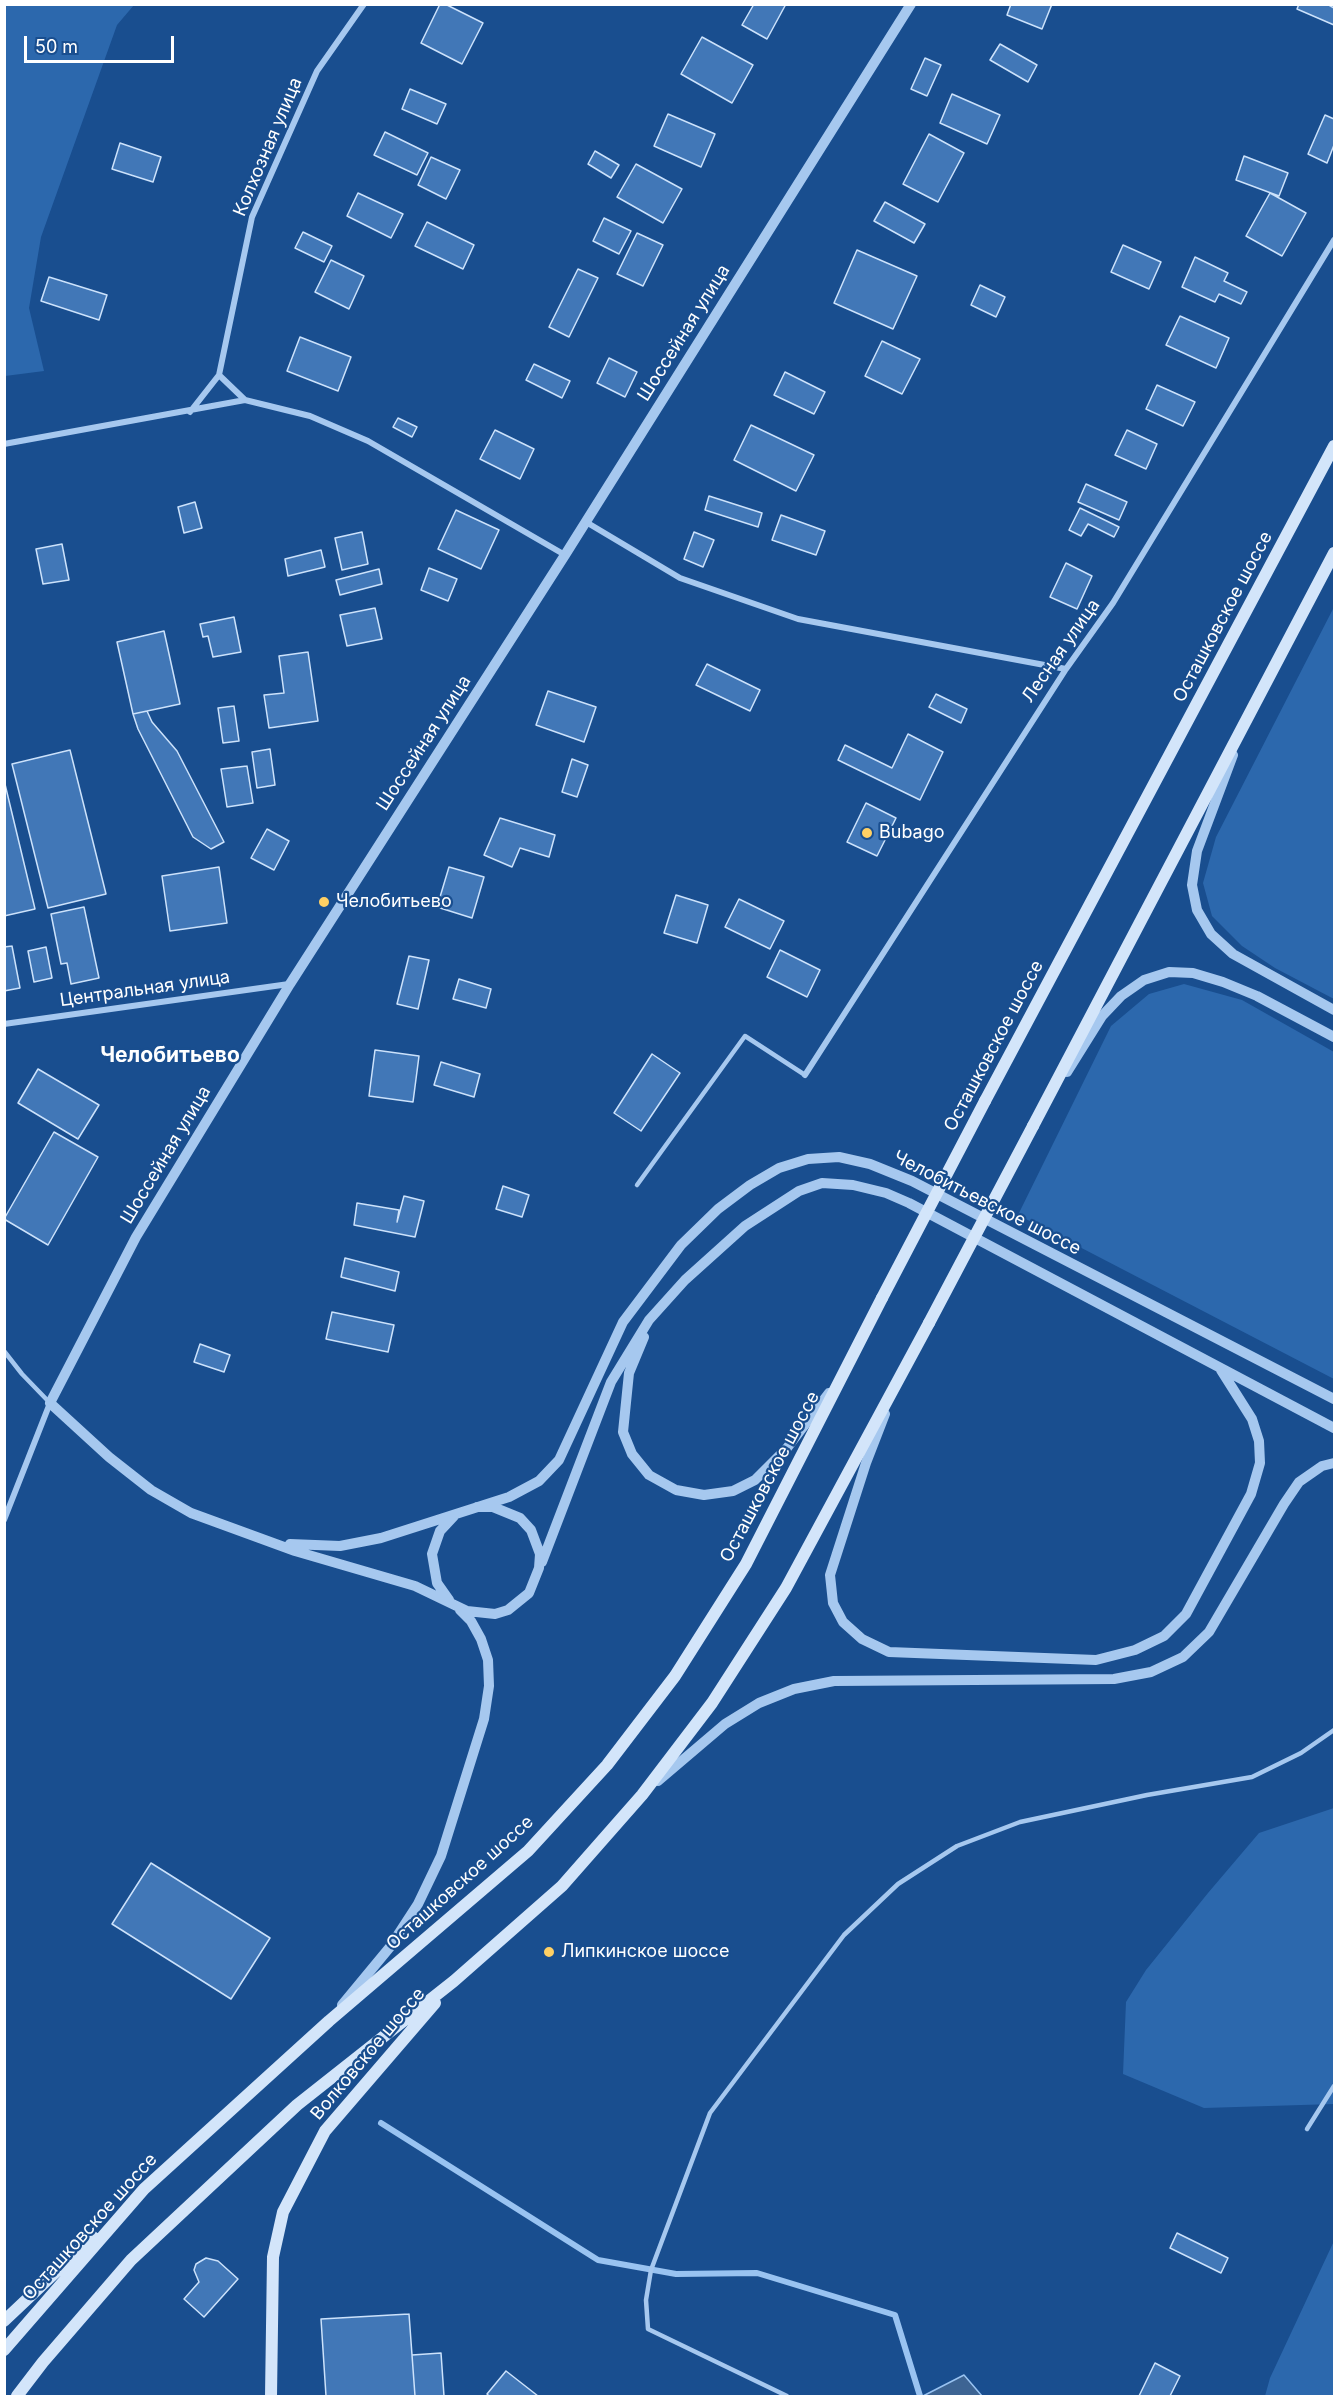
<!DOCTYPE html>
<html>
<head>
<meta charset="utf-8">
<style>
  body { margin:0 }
  #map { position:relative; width:1339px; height:2401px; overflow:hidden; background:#194e8f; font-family:Inter,sans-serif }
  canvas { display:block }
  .frame { position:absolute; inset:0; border:6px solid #fff; pointer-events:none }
  .scale { position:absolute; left:24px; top:36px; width:150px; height:27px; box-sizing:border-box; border:3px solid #fff; border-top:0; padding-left:8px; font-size:18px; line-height:21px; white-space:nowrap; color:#fff; -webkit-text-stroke:4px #194e8f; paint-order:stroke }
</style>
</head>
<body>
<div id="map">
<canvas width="1339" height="2401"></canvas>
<div class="frame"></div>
<div class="scale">50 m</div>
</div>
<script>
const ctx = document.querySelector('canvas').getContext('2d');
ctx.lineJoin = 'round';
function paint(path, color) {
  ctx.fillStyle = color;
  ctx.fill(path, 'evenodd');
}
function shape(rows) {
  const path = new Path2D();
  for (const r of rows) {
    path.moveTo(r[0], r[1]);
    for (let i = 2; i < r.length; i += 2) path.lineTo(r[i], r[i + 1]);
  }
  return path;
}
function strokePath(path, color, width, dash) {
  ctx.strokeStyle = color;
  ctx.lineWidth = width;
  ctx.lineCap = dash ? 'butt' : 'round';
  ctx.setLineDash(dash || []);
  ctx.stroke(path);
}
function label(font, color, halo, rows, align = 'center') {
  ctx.font = font + ' Inter,sans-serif';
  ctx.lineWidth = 4.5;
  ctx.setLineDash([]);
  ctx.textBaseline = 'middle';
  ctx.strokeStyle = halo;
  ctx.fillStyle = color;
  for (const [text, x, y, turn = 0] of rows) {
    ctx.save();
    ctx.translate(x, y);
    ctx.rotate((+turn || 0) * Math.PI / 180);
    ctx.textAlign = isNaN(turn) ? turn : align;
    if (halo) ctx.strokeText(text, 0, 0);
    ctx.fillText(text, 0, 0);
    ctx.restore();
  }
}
const green = shape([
  [4,5,134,5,117,25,41,237,29,308,44,371,5,376],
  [1334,607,1334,999,1275,968,1242,946,1212,916,1203,883,1216,837],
  [1184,984,1242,1000,1334,1052,1334,1379,1018,1215,1111,1026,1149,994],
  [1334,1808,1334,2104,1204,2108,1123,2074,1126,2002,1146,1970,1208,1893,1259,1833],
  [1334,2241,1334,2396,1265,2396,1270,2378]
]);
const water = shape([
  [964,2375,982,2396,923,2396,964,2375]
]);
const stream = shape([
  [381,2123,598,2260,676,2274,757,2273,895,2315,920,2396]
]);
const building = shape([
  [440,4,445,4,483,23,462,64,421,43,440,4],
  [754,4,786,4,767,39,742,25,754,4],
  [1011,4,1052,4,1042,29,1007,15,1011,4],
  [1299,4,1327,4,1334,8,1334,25,1297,9,1299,4],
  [702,37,753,65,732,103,681,74,702,37],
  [1000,44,1037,65,1028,82,990,60,1000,44],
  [925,58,941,65,927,96,911,89,925,58],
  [410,89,446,104,437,124,402,109,410,89],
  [952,94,1000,115,987,144,940,123,952,94],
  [668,114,715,134,701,167,654,146,668,114],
  [1325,115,1334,119,1334,145,1327,163,1308,154,1325,115],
  [385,132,428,153,417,175,374,155,385,132],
  [929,134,964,153,938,202,903,184,929,134],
  [120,143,161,157,153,182,112,169,120,143],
  [595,151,619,165,611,178,588,164,595,151],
  [1244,156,1288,173,1279,196,1236,180,1244,156],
  [431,157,460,170,446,199,418,185,431,157],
  [636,164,682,189,663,223,617,197,636,164],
  [358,193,403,214,391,238,347,216,358,193],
  [1270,193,1306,213,1282,256,1246,236,1270,193],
  [885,202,925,224,914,243,874,221,885,202],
  [604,218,631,231,619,254,593,241,604,218],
  [427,222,474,245,463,269,415,246,427,222],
  [303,232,332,246,324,262,295,248,303,232],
  [637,233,663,245,643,286,617,274,637,233],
  [1123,245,1161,262,1149,289,1111,272,1123,245],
  [857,250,917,276,893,329,834,303,857,250],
  [1195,257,1228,273,1224,281,1247,292,1241,304,1219,294,1215,302,1182,287,1195,257],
  [331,260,364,276,349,309,315,292,331,260],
  [578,269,598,278,569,337,549,327,578,269],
  [49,277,107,295,99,320,41,301,49,277],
  [980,285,1005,297,996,317,971,305,980,285],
  [1180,316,1229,338,1216,368,1166,345,1180,316],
  [300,337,351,357,338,391,287,371,300,337],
  [882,341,920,359,902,394,865,376,882,341],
  [609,358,637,372,625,397,597,383,609,358],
  [534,364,570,381,562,398,526,380,534,364],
  [785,372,825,392,814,414,774,395,785,372],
  [1157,385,1195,402,1183,426,1146,409,1157,385],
  [398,418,417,427,412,437,393,427,398,418],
  [751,425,814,455,796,491,734,460,751,425],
  [495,430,534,449,520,479,480,459,495,430],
  [1127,430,1157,444,1146,469,1115,455,1127,430],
  [1086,484,1127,502,1119,520,1078,502,1086,484],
  [709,496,762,513,758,527,705,510,709,496],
  [195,502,202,528,184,533,178,507,195,502],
  [1080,508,1119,527,1114,537,1088,524,1081,536,1069,530,1080,508],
  [456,510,499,530,481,569,438,549,456,510],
  [781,515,825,531,816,555,772,540,781,515],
  [362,532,368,564,342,570,335,538,362,532],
  [694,532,714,540,703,567,684,559,694,532],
  [62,544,69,580,43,584,36,549,62,544],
  [321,550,325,567,288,576,285,559,321,550],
  [1066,563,1092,576,1077,609,1050,597,1066,563],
  [429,568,457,579,448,601,421,590,429,568],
  [379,569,382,584,340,595,336,580,379,569],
  [375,608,382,639,347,646,340,615,375,608],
  [234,617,241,652,213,657,208,636,203,637,200,624,234,617],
  [164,631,180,704,133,714,117,642,164,631],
  [308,652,318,721,269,728,264,695,284,693,279,656,308,652],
  [707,664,760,690,750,711,696,685,707,664],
  [548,691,596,707,584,742,536,725,548,691],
  [936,694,967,709,961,723,929,707,936,694],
  [234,706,239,741,223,743,218,708,234,706],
  [147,711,152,722,177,751,224,842,211,849,193,837,138,729,133,714,147,711],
  [908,734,943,752,920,800,838,760,845,745,892,768,908,734],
  [270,749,275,785,257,788,252,752,270,749],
  [70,750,106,894,48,908,12,764,70,750],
  [572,759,588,765,577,797,562,792,572,759],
  [247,766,253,803,227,807,221,769,247,766],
  [4,780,35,909,4,916,4,780],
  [866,803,896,818,877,856,847,842,866,803],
  [500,818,555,835,549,857,520,848,512,867,484,855,500,818],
  [267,829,289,841,274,870,251,858,267,829],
  [219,867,227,923,170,931,162,876,219,867],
  [449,867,484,877,472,918,437,907,449,867],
  [676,895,708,905,697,943,664,933,676,895],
  [739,899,784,921,770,949,725,927,739,899],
  [84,907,99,978,71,984,67,963,61,964,51,914,84,907],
  [12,946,20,988,4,991,4,947,12,946],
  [46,947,52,978,34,982,28,951,46,947],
  [780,950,820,970,807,997,767,977,780,950],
  [409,956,429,960,418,1009,397,1004,409,956],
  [459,979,491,989,486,1008,453,999,459,979],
  [375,1050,419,1056,413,1102,369,1096,375,1050],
  [652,1054,680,1073,641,1131,614,1113,652,1054],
  [441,1062,480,1074,474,1097,434,1085,441,1062],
  [38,1069,99,1105,78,1139,18,1103,38,1069],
  [54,1132,98,1157,48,1245,4,1219,54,1132],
  [503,1186,529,1195,522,1217,496,1209,503,1186],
  [404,1196,424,1201,415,1237,354,1225,357,1203,399,1210,397,1222,404,1196],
  [345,1258,399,1272,395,1291,341,1277,345,1258],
  [332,1312,394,1325,388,1352,326,1339,332,1312],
  [200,1344,230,1355,224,1372,194,1362,200,1344],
  [151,1863,270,1938,231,1999,112,1924,151,1863],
  [1177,2233,1228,2258,1221,2273,1170,2248,1177,2233],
  [206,2258,218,2261,238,2279,204,2317,184,2299,199,2282,194,2270,196,2264,206,2258],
  [409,2314,415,2396,326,2396,321,2319,409,2314],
  [441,2353,444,2396,415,2396,412,2355,441,2353],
  [1155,2363,1180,2376,1170,2396,1139,2396,1155,2363],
  [506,2371,538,2396,489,2396,487,2394,506,2371]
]);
const service = shape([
  [637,1185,745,1036,805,1075],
  [4,1351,22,1374,50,1403],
  [1307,2129,1334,2086],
  [787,2396,648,2329,646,2300,651,2270,710,2113,844,1935,898,1884,957,1846,1020,1822,1147,1795,1252,1777,1301,1753,1334,1730]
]);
const minor = shape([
  [219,375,245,400],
  [190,412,219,375,252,217,317,71,364,4],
  [4,444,245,400,310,416,368,441,565,555],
  [586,522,680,578,798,619,1066,669],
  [4,1024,289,984],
  [805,1075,1066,669,1113,603,1334,240],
  [4,1520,50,1403]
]);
const tertiary = shape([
  [1233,755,1197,851,1192,885,1197,910,1211,934,1233,954,1334,1010],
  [1067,1072,1102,1016,1121,996,1144,980,1169,972,1193,973,1223,982,1257,996,1334,1037],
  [644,1337,629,1373,623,1432,632,1454,649,1475,676,1490,704,1495,733,1491,755,1480,787,1448,829,1393],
  [885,1414,866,1463,830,1575,833,1603,843,1622,862,1639,889,1652,1096,1660,1135,1650,1164,1636,1186,1614,1251,1494,1260,1463,1259,1441,1252,1419,1221,1370],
  [477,1507,493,1507,520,1518,531,1530,540,1554,539,1568,529,1593,508,1610,495,1614,467,1611,415,1586,295,1551,191,1513,151,1490,109,1457,50,1403,136,1237,290,984,565,555,911,4],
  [290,1544,340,1546,381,1538,509,1497,539,1481,559,1460,623,1322,681,1245,718,1209,750,1185,779,1168,808,1159,839,1157,870,1164,912,1181,1334,1399],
  [542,1562,611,1382,649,1320,685,1280,745,1226,799,1191,822,1183,853,1185,886,1193,909,1203,1334,1428],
  [449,1600,437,1583,432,1554,440,1531,454,1516],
  [658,1781,725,1724,759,1703,794,1689,834,1681,1114,1679,1151,1672,1183,1657,1209,1632,1284,1504,1299,1482,1322,1466,1334,1463],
  [342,2005,390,1947,418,1904,441,1856,484,1719,489,1686,488,1660,481,1639,471,1621,460,1610]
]);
const secondary = shape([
  [985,1101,1334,446],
  [1033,1126,1334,553],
  [4,2321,93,2237],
  [4,2350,144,2189,329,2021,528,1851,607,1765,675,1676,746,1564,882,1298],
  [17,2396,43,2362,131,2260,297,2105,454,1981,562,1886,642,1795,712,1703,786,1588,929,1323],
  [271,2396,273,2257,283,2212,325,2131,435,2003]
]);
const secondaryBridge = shape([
  [882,1298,985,1101],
  [929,1323,1033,1126]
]);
const markers = [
  [867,833,6,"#ffd064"],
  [324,902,6,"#ffd064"],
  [549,1952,6,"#ffd064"]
];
const streetNames = [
  ["Колхозная улица",268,147,-67],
  ["Шоссейная улица",684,333,-58],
  ["Осташковское шоссе",1223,617,-62],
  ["Лесная улица",1061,651,-55],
  ["Шоссейная улица",424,743,-57],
  ["Центральная улица",145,989,-8],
  ["Осташковское шоссе",994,1046,-62],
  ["Шоссейная улица",166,1155,-59],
  ["Челобитьевское шоссе",987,1203,27],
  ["Осташковское шоссе",770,1477,-62],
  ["Осташковское шоссе",460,1883,-42],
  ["Волковское шоссе",368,2054,-50],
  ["Осташковское шоссе",90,2227,-48]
];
const poiNames = [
  ["Bubago",879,833],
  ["Челобитьево",336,902],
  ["Липкинское шоссе",561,1952]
];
const quarterNames = [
  ["Челобитьево",170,1056]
];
paint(green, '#2c68ad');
paint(water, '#3d6493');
strokePath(water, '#99c3f1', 1.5);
strokePath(stream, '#99c3f1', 6);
paint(building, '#4177b7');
strokePath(building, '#cce2fb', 1.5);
strokePath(service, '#a6c8ef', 4.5);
strokePath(minor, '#a6c8ef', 6);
strokePath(tertiary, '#a6c8ef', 10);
strokePath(secondary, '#d3e5fa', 12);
strokePath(secondaryBridge, '#d3e5fa', 12);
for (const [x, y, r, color] of markers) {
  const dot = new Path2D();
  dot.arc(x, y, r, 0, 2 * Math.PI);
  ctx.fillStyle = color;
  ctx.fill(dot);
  strokePath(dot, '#194e8f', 2);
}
label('18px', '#fff', '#194e8f', streetNames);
label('18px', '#fff', '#194e8f', poiNames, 'left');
label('bold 21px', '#fff', '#194e8f', quarterNames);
</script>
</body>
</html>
